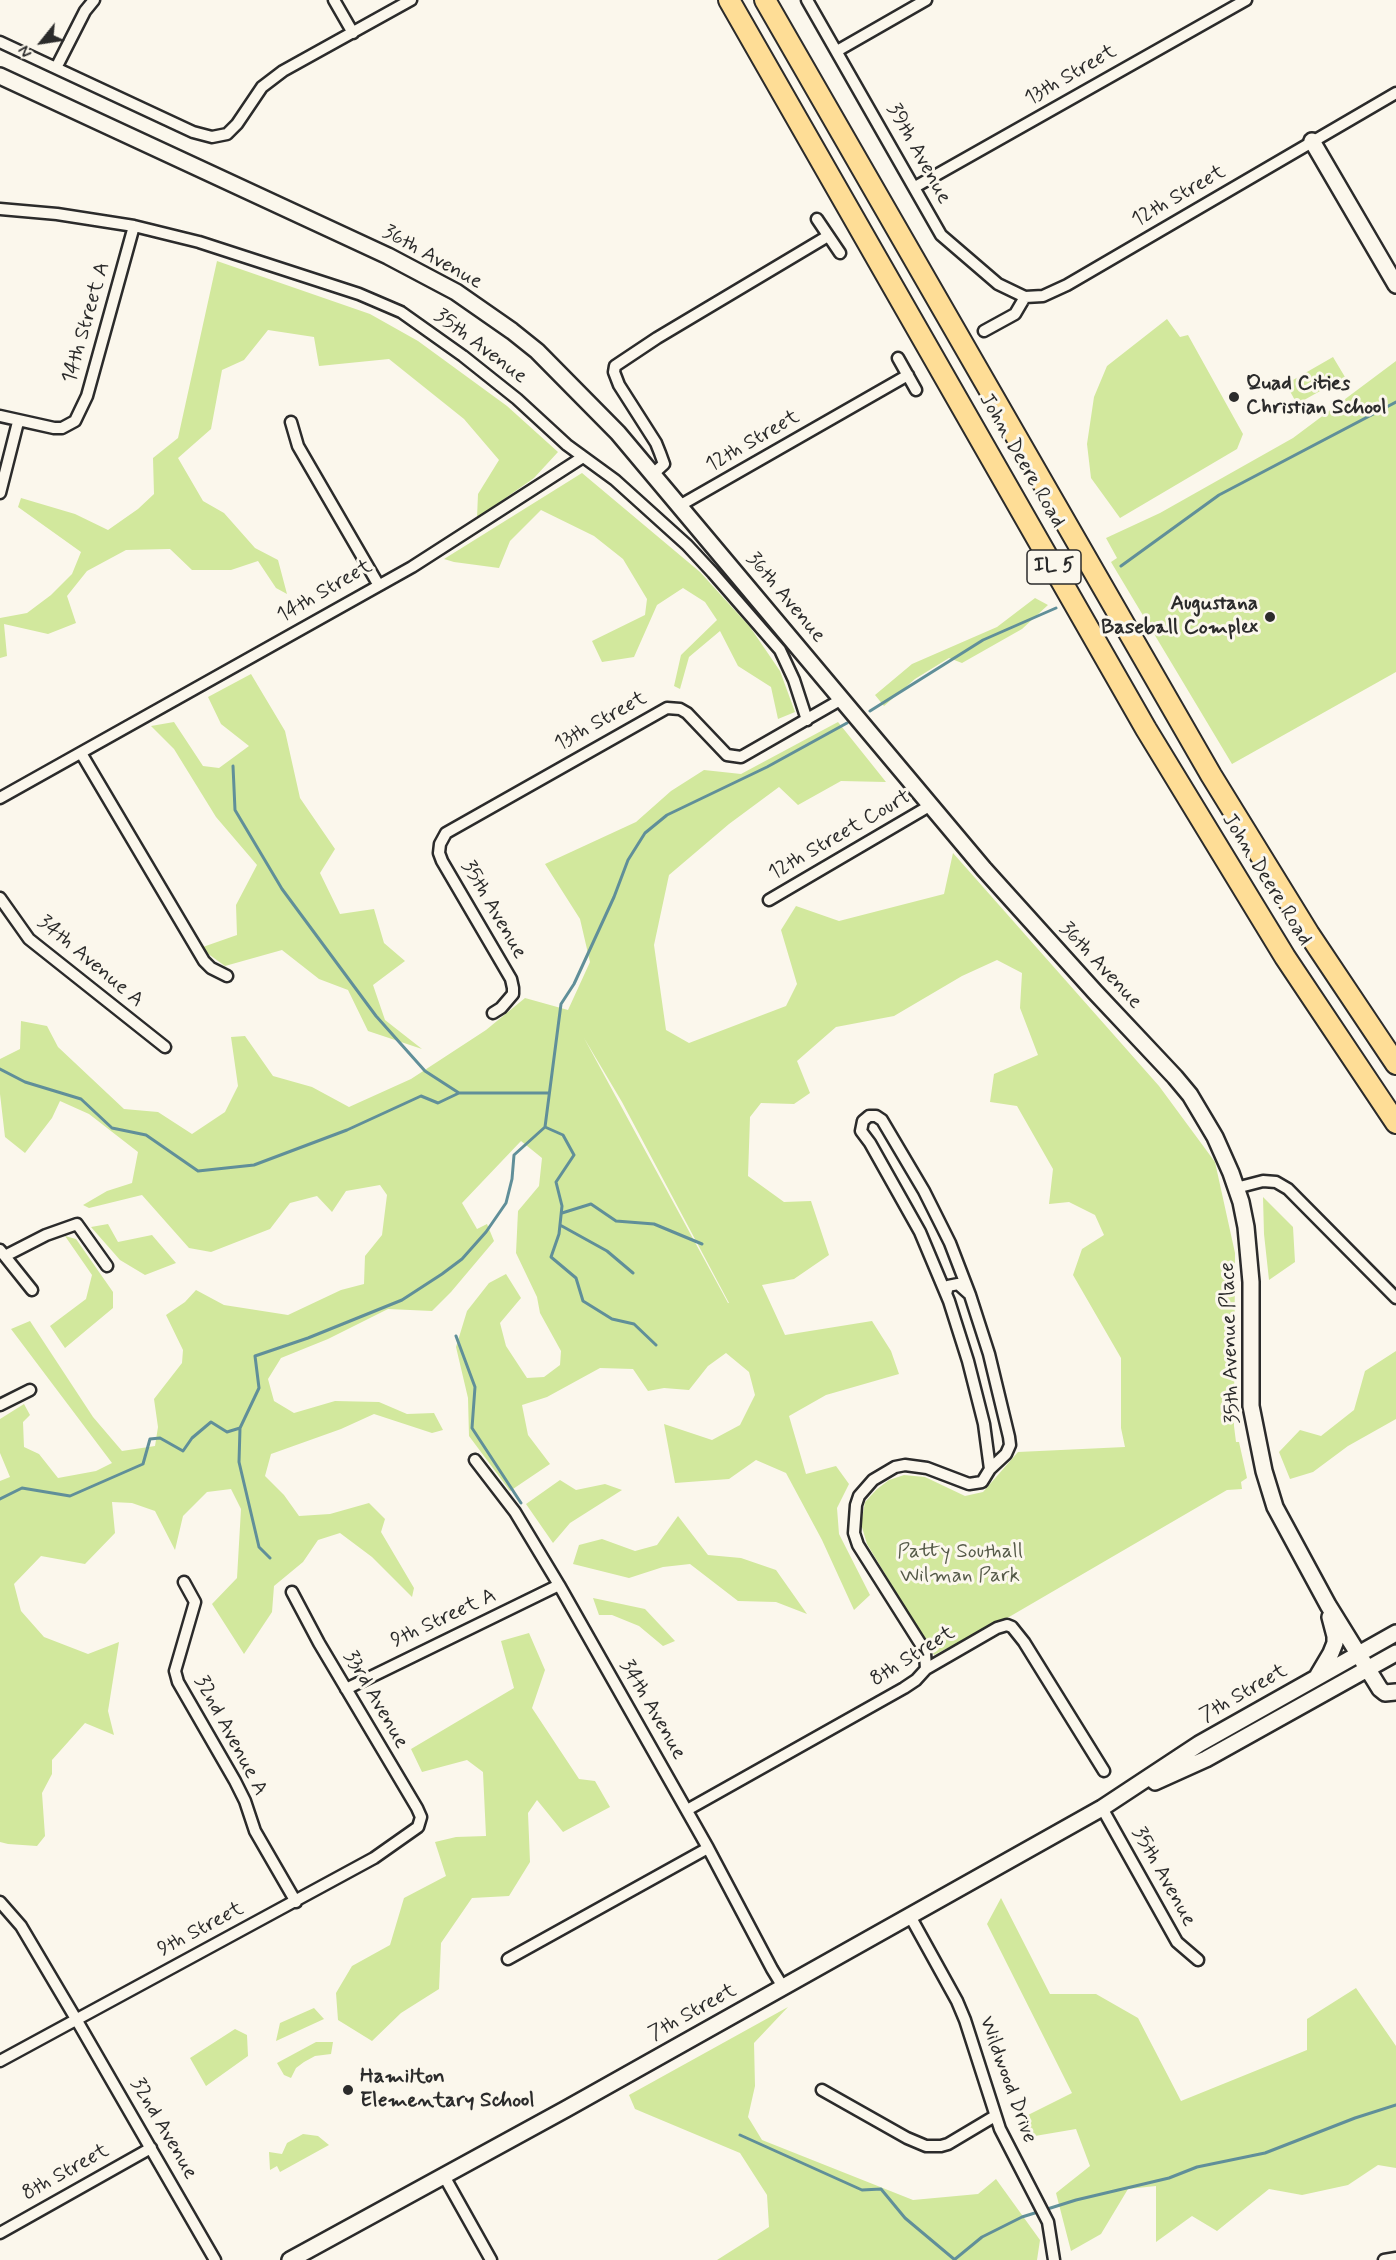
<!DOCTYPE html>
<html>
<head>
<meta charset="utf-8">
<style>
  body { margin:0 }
  #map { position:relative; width:1396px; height:2260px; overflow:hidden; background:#fbf7ec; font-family:Mynerve,sans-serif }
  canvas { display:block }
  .north { position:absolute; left:12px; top:12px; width:60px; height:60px; -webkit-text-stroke:4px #fbf7ec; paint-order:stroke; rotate:240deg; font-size:16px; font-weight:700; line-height:24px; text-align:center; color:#2b2b2b }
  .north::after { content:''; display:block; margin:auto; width:21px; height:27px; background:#2b2b2b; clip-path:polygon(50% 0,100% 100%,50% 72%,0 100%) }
</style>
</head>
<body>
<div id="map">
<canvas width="1396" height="2260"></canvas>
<div class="north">N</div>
</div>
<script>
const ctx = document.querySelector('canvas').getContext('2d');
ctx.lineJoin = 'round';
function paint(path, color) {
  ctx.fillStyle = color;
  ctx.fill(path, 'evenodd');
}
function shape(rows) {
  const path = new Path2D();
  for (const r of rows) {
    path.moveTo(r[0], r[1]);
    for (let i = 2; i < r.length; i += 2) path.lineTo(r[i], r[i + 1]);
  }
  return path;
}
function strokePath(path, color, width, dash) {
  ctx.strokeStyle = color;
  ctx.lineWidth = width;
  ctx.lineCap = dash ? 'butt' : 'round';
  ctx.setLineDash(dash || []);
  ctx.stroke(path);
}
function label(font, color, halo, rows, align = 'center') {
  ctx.font = font + ' Mynerve,sans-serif';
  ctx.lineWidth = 6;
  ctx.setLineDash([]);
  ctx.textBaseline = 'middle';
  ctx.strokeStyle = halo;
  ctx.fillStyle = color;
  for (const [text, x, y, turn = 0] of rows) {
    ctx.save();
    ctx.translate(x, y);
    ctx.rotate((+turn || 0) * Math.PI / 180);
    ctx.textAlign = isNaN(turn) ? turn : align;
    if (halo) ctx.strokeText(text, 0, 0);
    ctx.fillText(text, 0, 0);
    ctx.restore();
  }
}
const green = shape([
  [217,261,370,314,418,341,507,406,558,452,534,478,477,518,478,494,499,460,464,419,389,359,319,366,314,337,268,330,244,360,222,370,211,429,178,458,203,501,224,513,255,548,278,560,287,594,276,588,258,561,231,570,192,570,170,549,126,550,87,571,67,596,76,623,48,634,4,624,7,656,0,658,0,618,27,613,51,595,72,574,81,552,18,507,21,498,75,514,108,530,138,509,154,494,153,458,178,438],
  [1167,319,1180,337,1188,335,1243,434,1237,449,1120,518,1091,478,1087,444,1094,397,1107,366],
  [1333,357,1345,377,1297,404,1286,384],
  [1396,361,1396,672,1232,764,1111,562,1117,558,1106,538,1160,513,1293,438],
  [582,473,700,572,750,627,780,671,795,712,778,719,771,687,738,666,720,631,689,657,680,689,674,686,681,655,717,620,705,602,683,588,657,605,634,657,602,662,592,641,645,615,647,599,623,559,594,536,541,510,510,541,499,568,454,562,444,559],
  [1035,598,1048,605,1022,629,962,663,949,658,915,679,884,706,875,695,912,664,997,627],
  [251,674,285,731,300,798,335,849,320,873,340,914,374,909,384,943,405,961,373,985,385,1020,422,1049,368,1031,348,990,319,979,282,950,225,966,200,948,237,935,236,905,257,865,216,817,174,749,151,726,174,722,203,766,219,768,249,746,221,724,208,697],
  [838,722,886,782,841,781,798,805,779,787,729,824,669,875,654,945,666,1030,689,1043,786,1006,797,984,781,930,796,906,839,921,944,894,953,853,1159,1086,1215,1162,1235,1253,1234,1426,1236,1442,1239,1442,1247,1478,1241,1482,1242,1489,1227,1490,1009,1617,934,1655,867,1544,861,1524,865,1502,877,1489,889,1480,904,1475,925,1477,965,1496,983,1492,1018,1452,1125,1447,1121,1428,1121,1358,1073,1275,1082,1249,1104,1235,1095,1215,1069,1202,1049,1204,1053,1169,1017,1106,990,1102,994,1074,1038,1055,1020,1008,1022,973,997,960,962,976,894,1016,836,1027,797,1061,810,1093,794,1104,761,1103,750,1117,748,1176,784,1202,811,1201,829,1255,794,1279,762,1285,785,1335,872,1321,891,1351,899,1374,826,1395,789,1416,806,1474,836,1466,849,1484,837,1508,839,1534,870,1595,854,1610,822,1540,786,1473,756,1460,729,1479,675,1483,664,1424,712,1440,740,1425,755,1395,749,1372,726,1353,708,1366,689,1390,664,1388,648,1391,633,1369,600,1368,547,1397,522,1405,528,1435,550,1464,510,1491,469,1436,468,1398,456,1347,467,1311,489,1283,506,1274,521,1298,500,1323,506,1346,527,1378,544,1377,560,1365,561,1351,540,1313,537,1297,516,1253,518,1211,539,1186,542,1158,521,1141,462,1203,477,1229,487,1224,494,1241,451,1292,432,1311,388,1309,328,1339,281,1358,268,1379,274,1401,294,1413,335,1401,379,1402,407,1414,434,1413,443,1430,432,1433,374,1414,341,1429,271,1454,265,1476,284,1495,299,1516,330,1514,369,1503,385,1519,381,1532,414,1588,412,1597,372,1557,340,1533,318,1540,303,1562,274,1586,272,1612,244,1654,212,1604,237,1578,241,1509,231,1489,207,1492,183,1516,175,1550,155,1511,132,1503,112,1502,115,1533,85,1564,41,1556,14,1584,21,1611,44,1637,88,1654,119,1642,108,1711,114,1735,85,1723,52,1760,52,1774,42,1793,45,1836,37,1846,8,1844,0,1842,0,1481,10,1477,0,1453,0,1419,24,1404,30,1415,23,1422,24,1447,39,1454,58,1478,96,1471,112,1463,11,1329,30,1321,93,1417,122,1451,155,1446,158,1427,154,1399,182,1363,183,1350,166,1315,185,1302,196,1290,224,1305,288,1315,341,1290,364,1284,365,1256,382,1235,387,1195,380,1185,346,1191,332,1212,317,1196,290,1203,270,1229,211,1252,189,1248,142,1195,89,1208,83,1205,107,1191,132,1183,138,1152,89,1114,60,1101,52,1118,25,1153,5,1137,0,1094,0,1059,20,1049,21,1021,47,1026,58,1047,124,1109,158,1112,192,1134,225,1112,238,1086,231,1037,245,1036,273,1076,312,1087,349,1107,411,1079,486,1030,525,998,568,1010,590,962,580,919,545,864,636,822,671,791,704,770,741,774],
  [584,1038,622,1102,729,1303,728,1303],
  [1263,1197,1293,1227,1295,1262,1269,1280,1264,1234],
  [108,1224,118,1242,152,1235,176,1263,145,1275,120,1260,91,1227],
  [65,1236,76,1239,113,1292,113,1308,65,1348,50,1326,86,1299,92,1275],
  [1396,1351,1396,1419,1348,1446,1313,1472,1290,1479,1279,1452,1300,1430,1321,1436,1354,1410,1365,1371],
  [560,1480,576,1490,605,1484,622,1490,570,1523,553,1543,526,1504],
  [678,1516,708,1555,741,1558,776,1570,807,1614,776,1602,738,1601,690,1564,663,1567,629,1578,573,1564,579,1545,602,1539,635,1551,657,1545],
  [593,1598,645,1609,675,1641,663,1646,639,1626,612,1615,599,1615],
  [529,1633,545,1670,532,1708,579,1779,595,1781,610,1807,563,1832,537,1800,528,1813,530,1862,509,1896,472,1898,441,1943,439,1989,401,2013,372,2041,338,2020,336,1993,352,1966,390,1945,404,1898,446,1876,435,1842,456,1837,486,1836,483,1772,467,1760,422,1772,411,1749,514,1688,501,1641],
  [1001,1898,1050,1994,1096,1994,1138,2018,1181,2101,1307,2050,1307,2019,1356,1988,1396,2046,1396,2168,1378,2165,1348,2185,1302,2195,1269,2189,1217,2231,1192,2216,1156,2242,1156,2186,1128,2189,1101,2234,1071,2251,1056,2193,1090,2166,1076,2129,1029,2137,1020,2119,1072,2093,987,1924],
  [788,2007,754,2043,755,2086,748,2117,762,2140,913,2200,978,2194,996,2179,1040,2240,1037,2260,717,2260,769,2227,767,2195,740,2153,635,2109,629,2095],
  [314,2008,324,2019,276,2041,280,2023],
  [235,2029,247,2035,248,2056,206,2086,190,2058],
  [316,2042,333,2042,331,2054,315,2056,304,2062,296,2068,291,2078,284,2075,277,2063],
  [303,2134,318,2136,329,2145,280,2172,277,2166,270,2170,269,2152,282,2154,287,2143]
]);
const stream = shape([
  [1121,566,1219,495,1396,402],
  [870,711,983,640,1056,608],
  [233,766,235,810,282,889,376,1016,425,1071,459,1093,549,1093],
  [0,1069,25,1082,81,1099,112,1128,146,1135,198,1171,254,1165,347,1130,421,1096,438,1103,459,1093],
  [545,1127,563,1135,574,1155,556,1182,562,1206,559,1234,551,1257,576,1278,583,1301,612,1319,634,1324,656,1345],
  [562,1213,591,1204,616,1221,654,1224,702,1244],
  [560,1225,607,1251,633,1273],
  [456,1336,475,1387,472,1428,521,1503],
  [240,1428,239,1462,259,1547,270,1558],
  [0,1499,22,1488,70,1496,143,1464,150,1439,160,1438,183,1451,192,1438,211,1422,227,1432,240,1428,259,1388,255,1356,308,1338,402,1300,442,1274,462,1259,486,1232,506,1203,512,1179,514,1155,545,1127,561,1004,574,984,614,897,628,860,645,833,667,815,767,767,847,723],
  [740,2135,862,2190,881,2189,905,2218,955,2260],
  [954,2260,982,2237,1022,2217,1076,2200,1169,2178,1197,2167,1265,2153,1355,2118,1396,2105]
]);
const street = shape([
  [334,0,353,33],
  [807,0,941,235,998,284,1025,297,1043,296,1067,285,1396,93],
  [0,42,193,132,212,137,227,134,237,124,262,87,283,71,411,0],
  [837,51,926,0],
  [56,68,85,11,94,0],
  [915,187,1246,0],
  [0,209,57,214,134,226,199,242,359,294,401,312,463,356,517,399,567,445,615,480,687,545,713,573,780,650,794,680,807,720],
  [817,219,840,253],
  [984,331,1015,314,1025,297],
  [898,358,916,390],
  [0,416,54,428,62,428,75,421,87,396,134,226],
  [291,422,298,446,378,584],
  [653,474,664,464,660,453,656,443,619,385,614,372,615,366,657,338,828,236],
  [0,493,18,422],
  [679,506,908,375],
  [81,753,204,961,211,968,227,976],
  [0,798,412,567,583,457],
  [0,898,29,939,165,1047],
  [769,900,931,805],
  [493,1013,501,1008,513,994,513,988,511,979,442,861,439,853,440,844,446,833,667,708,680,709,687,713,727,755,741,757,842,699],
  [869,1116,876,1116,882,1120,924,1191,950,1243,970,1295,989,1354,1009,1437,1010,1445,1006,1454,990,1469,984,1424,968,1361,949,1301,920,1232,870,1143,861,1131,863,1121,869,1116],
  [1236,1188,1263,1181,1276,1182,1288,1189,1396,1298],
  [0,1250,32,1290],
  [5,1256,46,1235,77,1224,107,1266],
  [946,1294,948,1286,958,1284,968,1293],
  [0,1405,30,1390],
  [475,1460,515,1512,559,1585,708,1848,772,1969,783,1987],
  [184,1582,195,1602,175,1671,178,1682,235,1781,245,1801,255,1831,296,1902],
  [926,1669,925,1653,920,1643,858,1545,854,1533,856,1505,859,1496,873,1480,895,1467,905,1465,927,1468,969,1484,982,1482,990,1469],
  [346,1689,559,1585],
  [1102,1808,1177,1942,1198,1960],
  [687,1810,904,1688,916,1680,926,1669,997,1628,1007,1625,1012,1627,1024,1642,1104,1771],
  [0,1902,21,1926,76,2019,215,2260],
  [910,1916,957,2001,965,2020,1000,2129,1048,2222,1054,2260],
  [508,1959,708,1848],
  [0,2061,374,1858,418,1827,421,1817,417,1808,319,1643,292,1592],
  [822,2090,907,2138,926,2146,941,2146,948,2144,995,2116],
  [444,2176,491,2260],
  [0,2233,151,2148],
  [1384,2260,1396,2258]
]);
const secondary = shape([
  [0,76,388,256,456,292,512,331,537,351,618,433,984,869,1095,992,1175,1077,1190,1095,1215,1137,1231,1173,1241,1202,1246,1227,1251,1282,1251,1406,1264,1471,1275,1507,1328,1605,1380,1689,1385,1693,1396,1692],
  [1312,141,1396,285],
  [1318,1675,1331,1653,1335,1643,1335,1636,1330,1617],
  [1155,1782,1206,1759,1396,1653],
  [290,2260,566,2109,1102,1808,1199,1744,1396,1633]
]);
const highway = shape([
  [729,0,1146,729,1285,957,1396,1123],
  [765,0,1211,775,1309,934,1396,1064]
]);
const markers = [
  [1234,397,6,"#2b2b2b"],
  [1270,617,6,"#2b2b2b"],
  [348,2090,6,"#2b2b2b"]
];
const shields = [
  [1054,567,54]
];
const shieldNames = [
  ["IL 5",1054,567]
];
const streetNames = [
  ["13th Street",1071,76,-30],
  ["39th Avenue",918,154,61],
  ["12th Street",1179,197,-30],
  ["36th Avenue",432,258,29],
  ["14th Street A",87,323,-74],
  ["35th Avenue",480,347,37],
  ["12th Street",753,442,-30],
  ["John Deere Road",1021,461,60],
  ["14th Street",325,592,-30],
  ["36th Avenue",785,598,50],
  ["13th Street",601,722,-29],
  ["12th Street Court",840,836,-30],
  ["John Deere Road",1266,880,58],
  ["35th Avenue",493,910,60],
  ["34th Avenue A",90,962,40],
  ["36th Avenue",1100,966,47],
  ["35th Avenue Place",1231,1343,-92],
  ["9th Street A",444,1619,-25],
  ["8th Street",913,1657,-32],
  ["7th Street",1244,1694,-30],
  ["33rd Avenue",375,1700,60],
  ["34th Avenue",652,1710,60],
  ["32nd Avenue A",230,1736,62],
  ["35th Avenue",1163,1877,61],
  ["9th Street",201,1930,-28],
  ["7th Street",693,2013,-29],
  ["Wildwood Drive",1007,2080,70],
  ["32nd Avenue",163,2129,60],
  ["8th Street",66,2173,-29]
];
const poiNames = [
  ["Quad Cities",1246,385],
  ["Christian School",1246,409],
  ["Augustana",1258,605,"right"],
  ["Baseball Complex",1258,629,"right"],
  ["Hamilton",360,2078],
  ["Elementary School",360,2102]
];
const parkNames = [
  ["Patty Southall",960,1553],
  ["Wilman Park",960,1577]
];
paint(green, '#d2e89d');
strokePath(stream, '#608f99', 3);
strokePath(street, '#2b2b2b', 15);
strokePath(secondary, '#2b2b2b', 20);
strokePath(highway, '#2b2b2b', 24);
strokePath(street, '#fbf7ec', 10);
strokePath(secondary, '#fbf7ec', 15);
strokePath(highway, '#fedd96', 20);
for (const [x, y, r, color] of markers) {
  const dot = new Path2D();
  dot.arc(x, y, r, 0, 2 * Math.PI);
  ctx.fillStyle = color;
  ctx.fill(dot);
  strokePath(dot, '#fbf7ec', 2);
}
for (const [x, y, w] of shields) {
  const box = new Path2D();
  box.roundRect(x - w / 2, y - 17, w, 34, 4.5);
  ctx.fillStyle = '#fbf7ec';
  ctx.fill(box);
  strokePath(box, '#2b2b2b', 1.5);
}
label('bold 20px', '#2b2b2b', null, shieldNames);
label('21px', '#2b2b2b', '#fbf7ec', streetNames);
label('bold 21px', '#2b2b2b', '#fbf7ec', poiNames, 'left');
label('21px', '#555a48', '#fbf7ec', parkNames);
</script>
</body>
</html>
